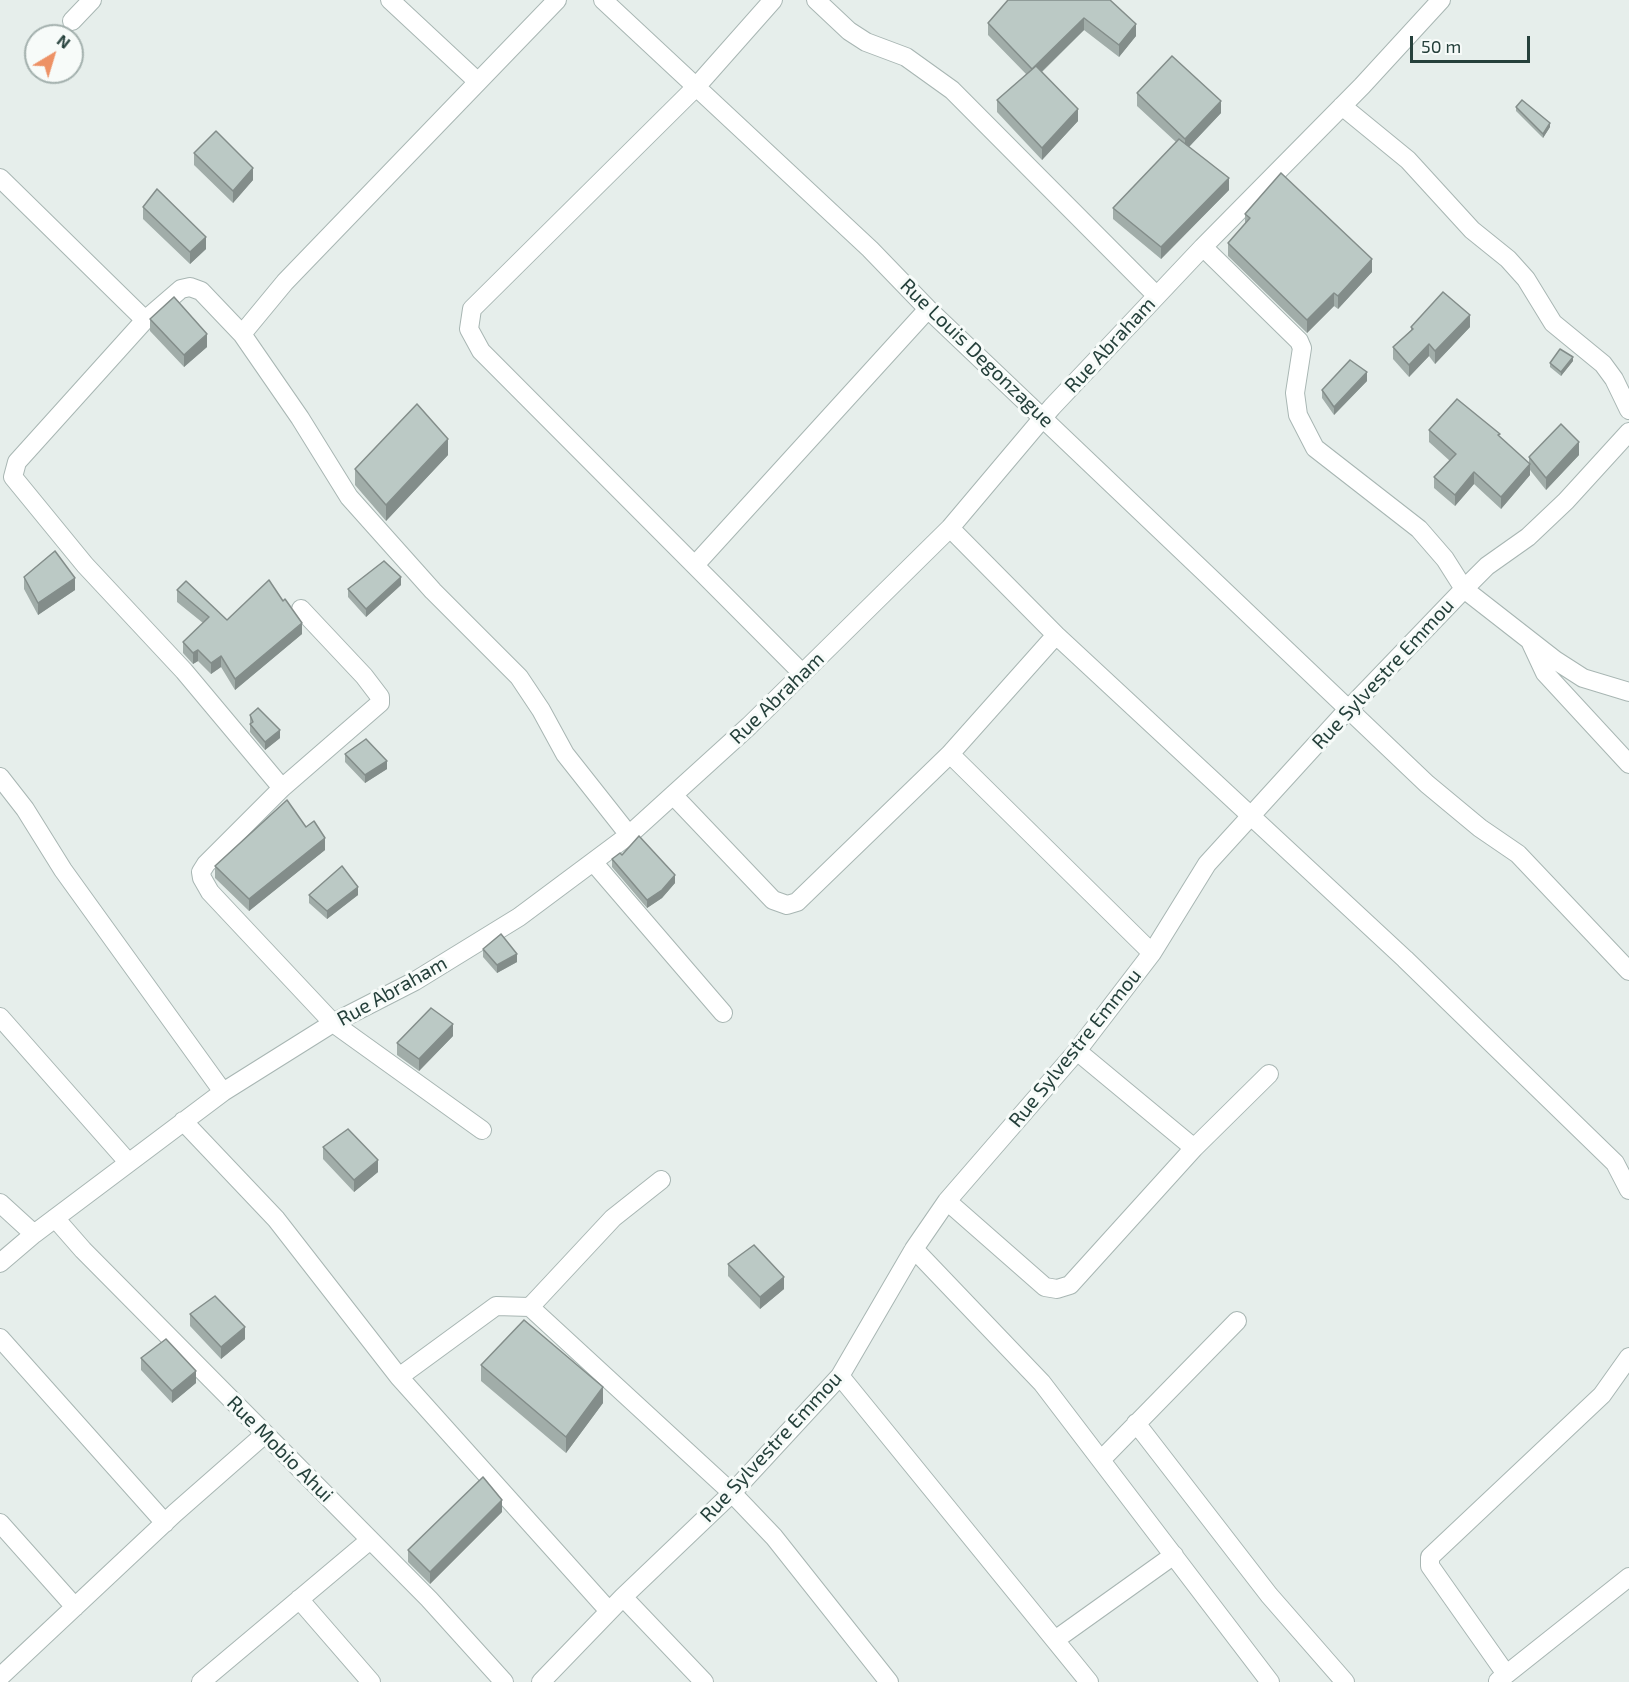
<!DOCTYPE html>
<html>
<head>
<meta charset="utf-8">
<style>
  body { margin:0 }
  #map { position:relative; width:1629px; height:1682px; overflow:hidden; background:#e6eeeb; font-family:"Exo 2",sans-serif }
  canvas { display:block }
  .north { position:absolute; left:24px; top:24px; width:60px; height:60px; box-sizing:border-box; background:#f7fbf9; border:2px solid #a3b0ad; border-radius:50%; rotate:38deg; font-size:16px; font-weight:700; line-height:24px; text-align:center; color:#25403b }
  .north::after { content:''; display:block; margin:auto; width:21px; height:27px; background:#ed9165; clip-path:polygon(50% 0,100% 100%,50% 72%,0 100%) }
  .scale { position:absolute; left:1410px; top:36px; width:120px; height:27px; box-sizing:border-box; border:3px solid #25403b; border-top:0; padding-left:8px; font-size:18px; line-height:21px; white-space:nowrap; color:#25403b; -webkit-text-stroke:4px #f7fbf9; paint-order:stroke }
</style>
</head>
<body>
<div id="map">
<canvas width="1629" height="1682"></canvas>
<div class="north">N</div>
<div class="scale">50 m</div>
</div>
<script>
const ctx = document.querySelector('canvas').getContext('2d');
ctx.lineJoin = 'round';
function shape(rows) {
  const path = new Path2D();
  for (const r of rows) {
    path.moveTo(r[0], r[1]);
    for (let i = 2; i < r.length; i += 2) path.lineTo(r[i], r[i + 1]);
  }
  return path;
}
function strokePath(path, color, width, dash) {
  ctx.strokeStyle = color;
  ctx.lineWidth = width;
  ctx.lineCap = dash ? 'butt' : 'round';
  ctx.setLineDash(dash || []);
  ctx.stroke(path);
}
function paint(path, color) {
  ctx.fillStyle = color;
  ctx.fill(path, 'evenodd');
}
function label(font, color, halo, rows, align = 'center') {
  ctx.font = font + ' "Exo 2",sans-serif';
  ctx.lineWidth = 6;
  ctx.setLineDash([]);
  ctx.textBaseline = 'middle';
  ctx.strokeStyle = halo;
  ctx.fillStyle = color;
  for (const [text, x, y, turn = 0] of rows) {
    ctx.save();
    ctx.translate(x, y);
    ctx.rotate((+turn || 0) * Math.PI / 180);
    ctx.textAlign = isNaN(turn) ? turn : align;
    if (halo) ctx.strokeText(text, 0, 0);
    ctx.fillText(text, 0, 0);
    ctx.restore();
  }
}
const street = shape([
  [390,0,477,81],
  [603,0,870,249,928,309,1427,784,1480,828,1518,854,1629,971],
  [773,0,696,87,472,309,469,329,481,351,802,673],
  [816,0,849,31,866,42,906,57,952,90,1156,295],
  [72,21,92,0],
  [1342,106,1408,160,1472,230,1508,259,1526,279,1553,323,1603,364,1614,379,1629,410],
  [0,178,145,320],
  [1203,247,1299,341,1302,348,1295,393,1298,415,1315,448,1419,529,1445,559,1464,589,1555,660,1583,678,1629,692],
  [242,334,285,282,557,0],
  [950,528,1056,635,1405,959,1615,1163,1629,1190],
  [695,565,928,309],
  [301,609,364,676,380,697,380,703,282,788,206,864,201,872,202,878,210,892,333,1023,482,1130],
  [1531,643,1545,673,1629,764],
  [950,754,1152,953],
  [0,777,25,809,63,870,223,1092],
  [282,788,184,671,85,565,13,477,17,462,145,320,181,289,190,287,201,291,242,334,300,418,349,497,433,591,519,677,541,710,565,754,629,835],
  [673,795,773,900,787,905,797,902,950,754,1056,635],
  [594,863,723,1013],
  [0,1017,128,1162],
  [1077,1051,1194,1148],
  [183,1121,276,1219,399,1377,609,1611],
  [947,1201,1045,1287,1057,1289,1070,1285,1194,1148,1269,1074],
  [0,1203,34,1234],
  [55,1218,83,1250,429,1599,504,1682],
  [914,1249,1042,1383,1270,1682],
  [0,1263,34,1234,223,1092,333,1023,415,981,519,917,629,835,749,726,950,528,1052,407,1203,247,1362,86,1441,0],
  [530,1307,613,1218,661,1180],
  [0,1338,165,1523],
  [840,1376,1089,1682],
  [399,1377,496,1306,530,1307,732,1493,774,1537,889,1682],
  [1136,1423,1269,1595,1345,1682],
  [1101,1460,1237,1321],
  [0,1523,75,1607],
  [623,1597,704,1682],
  [299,1599,371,1682],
  [1055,1640,1174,1555],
  [1506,1674,1430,1566,1430,1557,1602,1395,1629,1357],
  [0,1677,175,1513,265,1434],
  [1498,1681,1629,1577],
  [201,1682,370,1540],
  [541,1682,623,1597,732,1493,840,1376,914,1249,947,1201,1077,1051,1152,953,1207,864,1340,718,1464,589,1487,566,1528,537,1566,501,1629,432]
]);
const wall = shape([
  [1110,0,1136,36,1119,57,1084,30,1042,72,1078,121,1042,160,997,112,997,100,1027,75,988,35,988,23],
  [1137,93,1221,113,1189,147,1229,190,1161,259,1113,219,1113,208,1176,142,1137,106],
  [1516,107,1550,127,1543,138,1516,111],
  [194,153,253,180,233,203,194,165],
  [143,207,206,249,190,264,143,219],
  [1245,214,1372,272,1338,309,1334,306,1307,333,1228,256,1228,243,1245,224],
  [150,319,207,347,184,367,150,331],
  [1411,327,1470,327,1435,364,1429,356,1409,377,1393,359,1393,347,1411,330],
  [1573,361,1561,376,1550,367,1550,363],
  [1367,381,1334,415,1322,398,1322,390],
  [1429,430,1500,437,1529,463,1529,457,1579,455,1546,490,1530,470,1530,475,1501,509,1474,484,1455,506,1434,488,1434,477,1450,461,1429,442],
  [448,455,386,521,355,485,355,469],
  [24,577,75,590,38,615,24,589],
  [401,585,366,617,348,597,348,589],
  [177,590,227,620,302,634,235,690,221,667,211,674,198,661,193,664,183,653,183,642,203,623,177,602],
  [250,715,280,738,265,750,250,732],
  [345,754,387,769,365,783,345,762],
  [306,827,325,850,249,911,215,878,215,866],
  [622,855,675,883,662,898,647,908,612,867,612,859],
  [309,895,358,895,327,919,309,903],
  [483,949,517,962,497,973,483,957],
  [453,1036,419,1071,397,1055,397,1043],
  [323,1147,378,1172,354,1192,323,1159],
  [728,1264,784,1289,760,1309,728,1276],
  [190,1314,245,1339,221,1359,190,1326],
  [141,1358,196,1383,172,1403,141,1370],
  [481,1365,603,1403,566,1453,481,1381],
  [502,1512,430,1584,408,1562,408,1550]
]);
const shadedWall = shape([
  [1084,18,1084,30,1032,81,1032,69],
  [1136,24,1136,36,1119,57,1119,45],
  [1221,101,1221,113,1185,151,1185,139],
  [1078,109,1078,121,1042,160,1042,148],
  [1550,123,1550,127,1543,138,1543,134],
  [253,168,253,180,233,203,233,191],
  [1229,178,1229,190,1161,259,1161,247],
  [206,237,206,249,190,264,190,252],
  [1372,259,1372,272,1338,309,1338,296],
  [1334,293,1334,306,1307,333,1307,320],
  [1470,315,1470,327,1435,364,1435,351],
  [207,334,207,347,184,367,184,355],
  [1429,344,1429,356,1409,377,1409,365],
  [1573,357,1573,361,1561,376,1561,372],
  [1367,372,1367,381,1334,415,1334,407],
  [448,439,448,455,386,521,386,505],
  [1579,442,1579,455,1546,490,1546,478],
  [1530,464,1530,475,1501,509,1501,497],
  [1474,472,1474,484,1455,506,1455,495],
  [401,577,401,585,366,617,366,609],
  [75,578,75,590,38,615,38,603],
  [302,623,302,634,235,690,235,679],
  [198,650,198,661,193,664,193,653],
  [221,656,221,667,211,674,211,663],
  [280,730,280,738,265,750,265,742],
  [387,761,387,769,365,783,365,775],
  [325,838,325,850,249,911,249,899],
  [675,875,675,883,662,898,647,908,647,900],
  [358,887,358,895,327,919,327,911],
  [517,954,517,962,497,973,497,965],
  [453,1024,453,1036,419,1071,419,1059],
  [378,1160,378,1172,354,1192,354,1180],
  [784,1277,784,1289,760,1309,760,1297],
  [245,1327,245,1339,221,1359,221,1347],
  [196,1371,196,1383,172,1403,172,1391],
  [603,1387,603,1403,566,1453,566,1437],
  [502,1500,502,1512,430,1584,430,1572]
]);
const building = shape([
  [1008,0,1110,0,1136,24,1119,45,1084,18,1032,69,988,23,1008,0],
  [1172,56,1221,101,1185,139,1137,93,1172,56],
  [1036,66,1078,109,1042,148,997,100,1036,66],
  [1522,100,1550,123,1543,134,1516,107,1522,100],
  [216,131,253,168,233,191,194,153,216,131],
  [1179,139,1229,178,1161,247,1113,208,1179,139],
  [1281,173,1372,259,1338,296,1334,293,1307,320,1228,243,1250,218,1245,214,1281,173],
  [157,189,206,237,190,252,143,207,157,189],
  [1443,292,1470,315,1435,351,1429,344,1409,365,1393,347,1413,329,1411,327,1443,292],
  [174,297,207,334,184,355,150,319,174,297],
  [1560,349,1573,357,1561,372,1550,363,1560,349],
  [1350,360,1367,372,1334,407,1322,390,1350,360],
  [1457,399,1500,434,1498,435,1530,464,1501,497,1474,472,1455,495,1434,477,1456,454,1429,430,1457,399],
  [417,404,448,439,386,505,355,469,417,404],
  [1561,424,1579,442,1546,478,1529,457,1561,424],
  [55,551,75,578,38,603,24,577,55,551],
  [384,561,401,577,366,609,348,589,384,561],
  [269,580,283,601,285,599,302,623,235,679,221,656,211,663,198,650,193,653,183,642,209,617,177,590,186,581,227,620,269,580],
  [258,708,280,730,265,742,250,724,253,722,250,715,258,708],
  [366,739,387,761,365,775,345,754,366,739],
  [287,800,306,827,314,821,325,838,249,899,215,866,287,800],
  [639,836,675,875,662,890,647,900,612,859,620,853,622,855,639,836],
  [342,866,358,887,327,911,309,895,342,866],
  [501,934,517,954,497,965,483,949,501,934],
  [431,1008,453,1024,419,1059,397,1043,431,1008],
  [348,1129,378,1160,354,1180,323,1147,348,1129],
  [754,1245,784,1277,760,1297,728,1264,754,1245],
  [215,1296,245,1327,221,1347,190,1314,215,1296],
  [524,1320,603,1387,566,1437,481,1365,524,1320],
  [166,1339,196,1371,172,1391,141,1358,166,1339],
  [483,1477,502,1500,430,1572,408,1550,483,1477]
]);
const streetNames = [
  ["Rue Abraham",1110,345,-47],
  ["Rue Louis Degonzague",977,353,44],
  ["Rue Sylvestre Emmou",1383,674,-47],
  ["Rue Abraham",777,698,-44],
  ["Rue Abraham",392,991,-29],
  ["Rue Sylvestre Emmou",1075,1048,-51],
  ["Rue Sylvestre Emmou",771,1447,-47],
  ["Rue Mobio Ahui",280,1449,45]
];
strokePath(street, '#a8b6b3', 20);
strokePath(street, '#fff', 18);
paint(wall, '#a1ada9');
paint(shadedWall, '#838d8a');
paint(building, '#bbc9c5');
strokePath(building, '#838d8a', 1.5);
label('20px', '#25403b', '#f7fbf9', streetNames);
</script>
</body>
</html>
